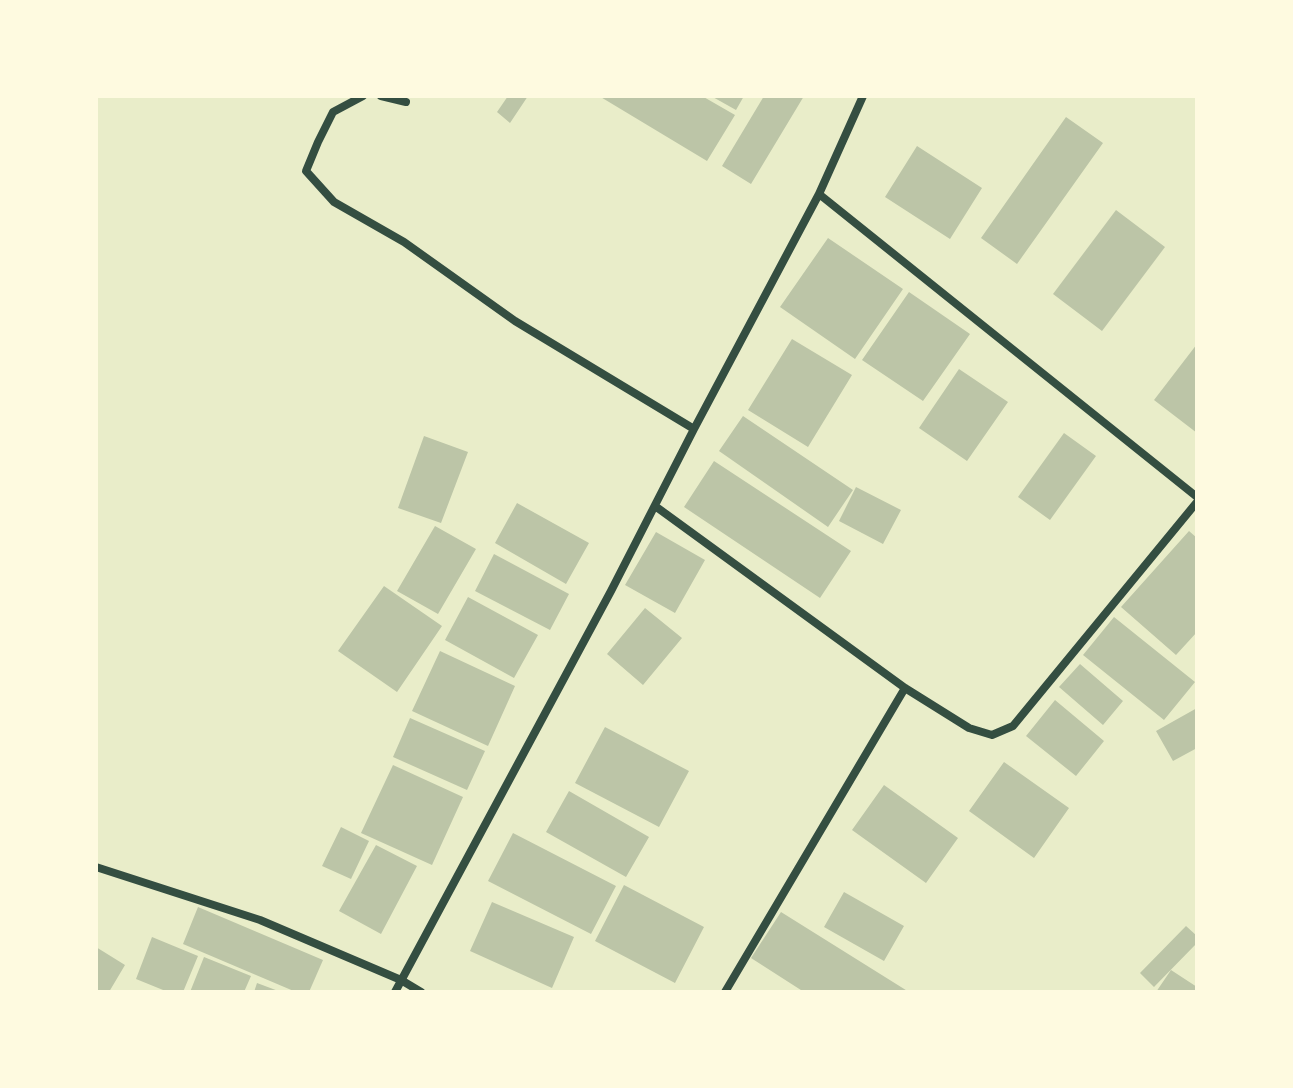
<!DOCTYPE html>
<html>
<head>
<meta charset="utf-8">
<style>
  body { margin:0 }
  #map { position:relative; width:1293px; height:1088px; overflow:hidden; background:#e9edc9; font-family:"Libre Baskerville",serif }
  canvas { display:block }
  .frame { position:absolute; inset:0; border:98px solid #fefae0; pointer-events:none }
</style>
</head>
<body>
<div id="map">
<canvas width="1293" height="1088"></canvas>
<div class="frame"></div>
</div>
<script>
const ctx = document.querySelector('canvas').getContext('2d');
ctx.lineJoin = 'round';
function paint(path, color) {
  ctx.fillStyle = color;
  ctx.fill(path, 'evenodd');
}
function shape(rows) {
  const path = new Path2D();
  for (const r of rows) {
    path.moveTo(r[0], r[1]);
    for (let i = 2; i < r.length; i += 2) path.lineTo(r[i], r[i + 1]);
  }
  return path;
}
function strokePath(path, color, width, dash) {
  ctx.strokeStyle = color;
  ctx.lineWidth = width;
  ctx.lineCap = dash ? 'butt' : 'round';
  ctx.setLineDash(dash || []);
  ctx.stroke(path);
}
const building = shape([
  [508,96,528,96,510,123,497,112],
  [599,96,702,96,735,115,707,161],
  [711,96,744,96,736,110],
  [764,96,804,96,751,184,722,166],
  [1066,117,1103,143,1017,264,981,238],
  [917,146,982,188,950,239,885,197],
  [1116,210,1165,247,1102,331,1053,294],
  [828,238,903,289,855,359,780,307],
  [909,292,970,334,923,401,862,360],
  [792,339,852,375,808,447,748,410],
  [1197,344,1197,433,1154,400],
  [959,369,1008,402,967,461,919,428],
  [743,416,853,490,828,527,719,451],
  [1064,433,1096,456,1050,520,1018,497],
  [424,436,468,452,441,523,398,508],
  [714,461,851,551,820,598,684,507],
  [856,487,901,510,883,544,839,521],
  [517,503,589,543,566,584,495,543],
  [435,526,476,549,438,614,397,591],
  [1189,531,1197,538,1197,632,1176,655,1121,607],
  [656,532,705,560,675,613,625,585],
  [494,554,569,594,550,630,475,591],
  [384,586,442,626,397,692,338,651],
  [468,597,538,635,514,678,445,640],
  [645,608,682,638,643,685,607,654],
  [1114,617,1195,682,1164,720,1083,655],
  [440,651,515,686,488,746,412,711],
  [1080,664,1123,701,1103,725,1059,687],
  [1055,700,1104,741,1076,776,1026,736],
  [1197,708,1197,748,1173,761,1156,731],
  [410,718,485,751,467,790,393,757],
  [605,727,689,771,659,827,575,783],
  [1004,762,1069,808,1034,858,969,811],
  [393,765,463,797,432,865,361,833],
  [884,785,958,838,926,883,852,830],
  [569,791,649,837,626,877,546,832],
  [341,827,369,841,351,879,322,866],
  [513,833,616,886,591,934,488,881],
  [376,845,417,866,381,934,339,911],
  [624,885,704,927,675,983,595,941],
  [844,892,904,926,884,961,824,927],
  [492,902,574,937,552,988,470,951],
  [198,907,323,960,309,992,296,992,183,944],
  [781,912,909,992,804,992,751,958],
  [1186,926,1197,936,1197,943,1154,987,1140,973],
  [152,937,198,956,183,992,168,992,136,979],
  [96,947,125,965,109,992,96,990],
  [204,957,251,976,244,992,190,992],
  [1171,970,1197,987,1197,992,1156,992],
  [257,983,281,992,254,992]
]);
const minor = shape([
  [363,96,333,112,318,142,306,171,334,202,404,242,515,321,694,429],
  [381,96,406,102],
  [819,194,1197,497],
  [655,506,905,688,969,728,992,735,1013,726,1197,502],
  [96,867,260,920,401,980,421,992],
  [395,992,611,591,694,429,819,194,863,96],
  [725,992,905,688]
]);
paint(building, '#bcc5a7');
strokePath(minor, '#344e41', 8);
</script>
</body>
</html>
